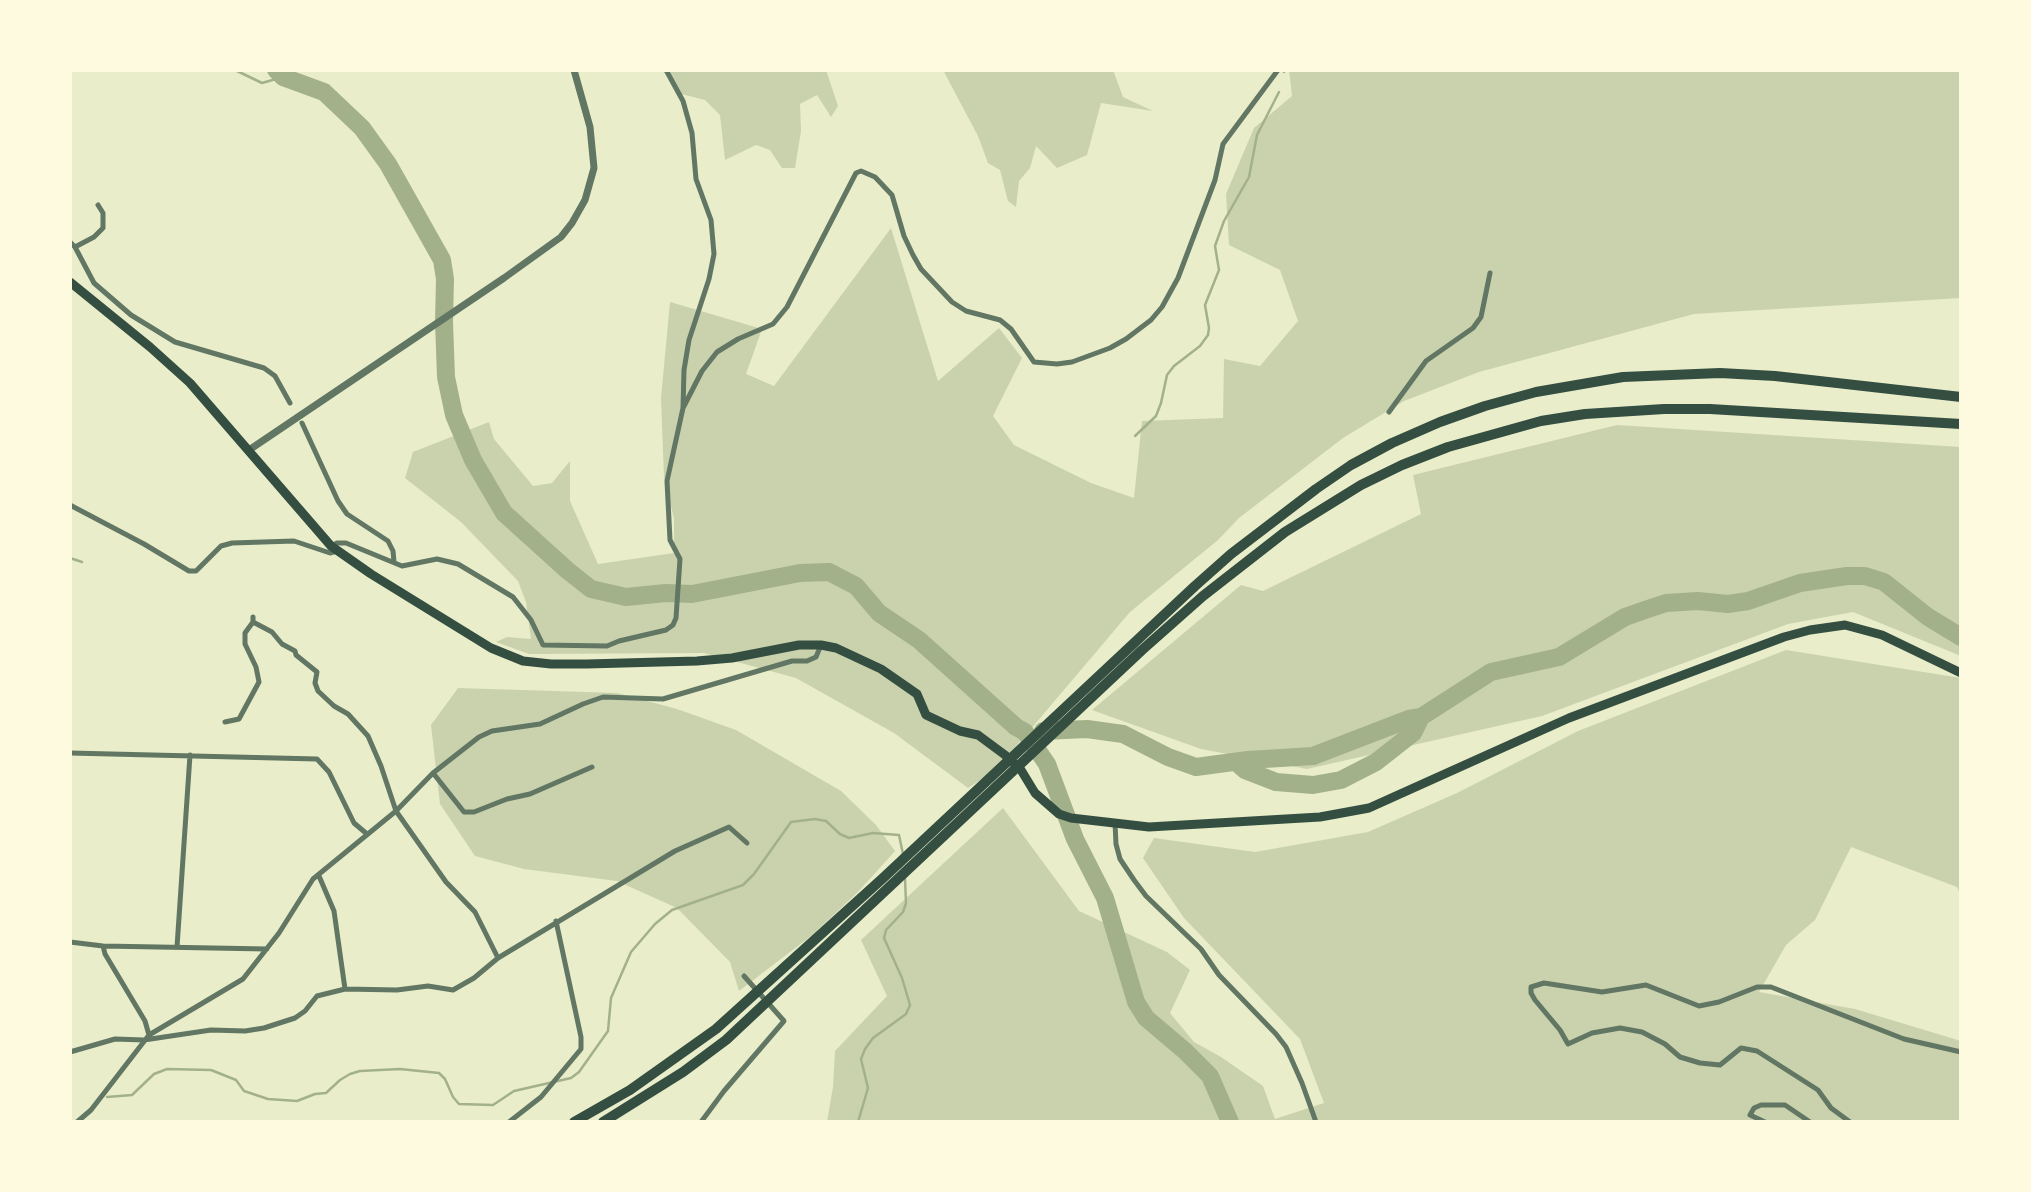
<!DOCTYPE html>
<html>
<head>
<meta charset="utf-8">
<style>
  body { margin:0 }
  #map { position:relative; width:2031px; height:1192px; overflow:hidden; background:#e9edc9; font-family:Spectral,serif }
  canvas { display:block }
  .frame { position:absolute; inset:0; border:72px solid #fefae0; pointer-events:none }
</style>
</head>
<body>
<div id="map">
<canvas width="2031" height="1192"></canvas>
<div class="frame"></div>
</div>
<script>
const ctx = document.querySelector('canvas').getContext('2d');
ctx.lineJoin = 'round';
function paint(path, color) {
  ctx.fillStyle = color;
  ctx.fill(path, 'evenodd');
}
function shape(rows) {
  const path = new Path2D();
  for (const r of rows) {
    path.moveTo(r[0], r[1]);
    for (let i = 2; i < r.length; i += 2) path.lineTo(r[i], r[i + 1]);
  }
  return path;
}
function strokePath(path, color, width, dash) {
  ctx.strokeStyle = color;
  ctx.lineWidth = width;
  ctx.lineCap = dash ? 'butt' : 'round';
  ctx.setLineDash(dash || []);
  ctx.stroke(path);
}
const green = shape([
  [669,70,826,70,838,106,831,117,817,95,800,104,801,131,795,168,782,168,770,150,756,145,725,160,720,115,705,100,677,93],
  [943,70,1113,70,1123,97,1153,111,1101,103,1087,155,1057,168,1036,146,1030,168,1019,181,1016,207,1008,201,1000,170,988,163,978,136],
  [1289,70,1961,70,1961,298,1694,314,1479,372,1404,401,1343,438,1239,518,1218,540,1130,612,996,770,968,788,894,733,796,678,704,653,529,654,496,642,507,637,531,639,526,602,518,581,461,522,405,478,413,452,489,422,494,439,533,486,552,483,570,461,570,501,598,564,674,553,674,519,664,477,661,398,670,302,762,329,746,374,774,386,891,228,938,381,999,328,1022,358,993,416,1014,445,1091,483,1134,498,1142,421,1223,418,1224,359,1260,366,1298,321,1280,270,1229,245,1226,194,1254,128,1292,96],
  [1617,425,1961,447,1961,656,1853,612,1788,624,1542,716,1307,769,1201,749,1092,710,1241,585,1263,591,1421,514,1413,475],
  [1786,650,1961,678,1961,896,1957,887,1851,847,1815,920,1786,945,1759,992,1855,1009,1961,1041,1961,1122,827,1122,833,1087,835,1051,887,996,861,940,1003,808,1079,911,1167,952,1190,970,1170,1013,1194,1042,1221,1057,1263,1086,1275,1119,1324,1103,1300,1039,1184,918,1143,858,1154,838,1255,852,1368,832,1457,793,1578,731],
  [458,688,617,693,677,709,736,730,841,791,876,825,895,851,857,893,811,936,739,991,730,962,677,908,617,881,524,869,475,856,440,804,431,725]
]);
const stream = shape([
  [235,70,262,83,283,77],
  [1284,72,1284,70],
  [1135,436,1156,416,1161,403,1167,375,1174,366,1200,346,1208,335,1209,328,1205,305,1219,270,1215,246,1224,221,1249,177,1257,135,1279,92],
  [70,558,82,562],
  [107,1097,132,1095,154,1074,167,1069,211,1070,236,1080,244,1091,268,1099,297,1101,315,1094,326,1093,340,1080,350,1074,360,1071,400,1069,439,1073,445,1079,453,1097,459,1104,493,1105,514,1091,571,1078,579,1072,608,1031,611,998,631,952,655,924,672,910,743,885,754,874,791,822,815,819,826,821,840,834,849,838,873,833,899,835,903,854],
  [858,1122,868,1088,861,1059,865,1049,873,1038,906,1014,910,1005,902,978,884,938,886,930,903,912,906,903,905,878]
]);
const river = shape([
  [276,70,283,77,324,92,362,128,388,164,442,260,445,279,444,322,446,377,454,415,473,460,504,513,567,570,591,589,626,597,666,593,692,594,800,573,829,572,856,586,879,613,919,640,1016,727,1025,732,1047,764,1075,839,1105,898,1136,1002,1146,1018,1185,1051,1210,1076,1230,1122],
  [1043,731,1087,729,1123,734,1168,757,1196,767,1248,760,1313,756,1409,719,1421,717,1491,672,1559,657,1625,617,1645,610,1666,603,1698,601,1728,604,1748,601,1800,583,1847,576,1865,576,1884,582,1928,617,1961,637],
  [1237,763,1245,770,1276,782,1313,785,1341,780,1376,762,1413,733,1421,717]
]);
const minor = shape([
  [666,70,683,101,692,133,696,179,711,220,714,254,709,279,689,340,684,370,683,408],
  [70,242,75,247,94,283,131,315,175,342,264,368,275,376,290,403],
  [75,247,94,237,103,228,103,213,98,205],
  [1389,412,1426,361,1473,328,1481,317,1490,273],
  [302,423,338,501,347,514,388,541,393,551,394,562],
  [70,505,144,544,189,571,196,571,221,546,232,543,294,541,330,553,337,551],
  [331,546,337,543,346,543,402,566,437,559,458,564,513,597,531,620,543,645,607,646,619,641,666,630,673,625,676,618,680,559,670,540,667,481,683,408,702,371,717,352,738,339,773,324,787,307,856,173,861,171,875,177,892,195,904,236,913,255,921,269,952,302,966,311,1000,320,1011,329,1034,362,1057,364,1072,362,1110,348,1126,339,1151,320,1162,307,1178,278,1215,180,1223,144,1278,70],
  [253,617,253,622,272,632,282,644,295,651,296,655,317,672,315,683,318,691,334,706,348,714,368,736,381,766,396,811,446,882,475,912,498,958],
  [225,722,239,719,259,682,256,667,245,644,245,633,253,622],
  [70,753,317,759,329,772,354,823,367,834],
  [433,773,464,812,474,812,507,799,530,794,592,767],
  [1115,823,1116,844,1120,859,1134,880,1146,896,1201,949,1219,975,1276,1034,1286,1047,1302,1083,1316,1122],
  [319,876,334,911,345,989],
  [70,942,103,946,267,949],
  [103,946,105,954,145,1021,149,1035],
  [177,947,190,755],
  [70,1052,115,1039,144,1040,211,1030,245,1031,264,1028,295,1018,305,1011,317,996,345,989,397,990,428,986,453,990,474,978,498,958,675,851,729,827,747,843],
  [77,1122,91,1110,149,1035,243,979,279,933,313,879,396,811,433,773,479,737,492,731,540,724,583,704,603,697,663,699,792,661,807,661,816,657,821,645],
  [509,1122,541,1097,581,1049,581,1037,556,921],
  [701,1122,724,1091,784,1021,744,976],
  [1765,1122,1750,1115,1754,1108,1761,1105,1785,1105,1810,1122],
  [1850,1122,1831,1108,1818,1090,1757,1051,1741,1048,1720,1065,1700,1063,1680,1057,1665,1044,1642,1032,1620,1028,1592,1033,1568,1044,1560,1030,1535,1000,1531,993,1531,987,1544,983,1602,992,1646,985,1699,1006,1719,1002,1757,987,1771,987,1904,1039,1961,1052]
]);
const tertiary = shape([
  [249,450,504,278,561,237,572,223,585,200,594,168,590,127,574,70]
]);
const primary = shape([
  [70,282,150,347,190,383,331,546,371,574,491,648,523,661,551,664,587,664,697,661,732,658,799,645,821,645,836,648,881,669,917,694,926,715,960,731,978,735,1005,755,1021,770,1035,793,1059,814,1071,818,1149,827,1320,817,1369,808,1569,718,1784,637,1810,630,1845,625,1882,635,1961,673]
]);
const motorway = shape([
  [574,1122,630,1090,716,1029,882,879,1195,586,1231,554,1316,489,1351,465,1392,443,1440,422,1485,406,1536,392,1623,377,1720,373,1775,376,1961,397],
  [603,1122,683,1072,726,1040,1142,650,1203,596,1285,532,1361,485,1402,465,1448,447,1541,421,1585,414,1664,409,1710,409,1961,424]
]);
paint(green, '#cad2ad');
strokePath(stream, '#a3b18a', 2.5);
strokePath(river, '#a3b18a', 18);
strokePath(minor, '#617663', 5);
strokePath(tertiary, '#617663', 7);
strokePath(primary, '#344e41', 9);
strokePath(motorway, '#344e41', 10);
</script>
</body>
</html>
